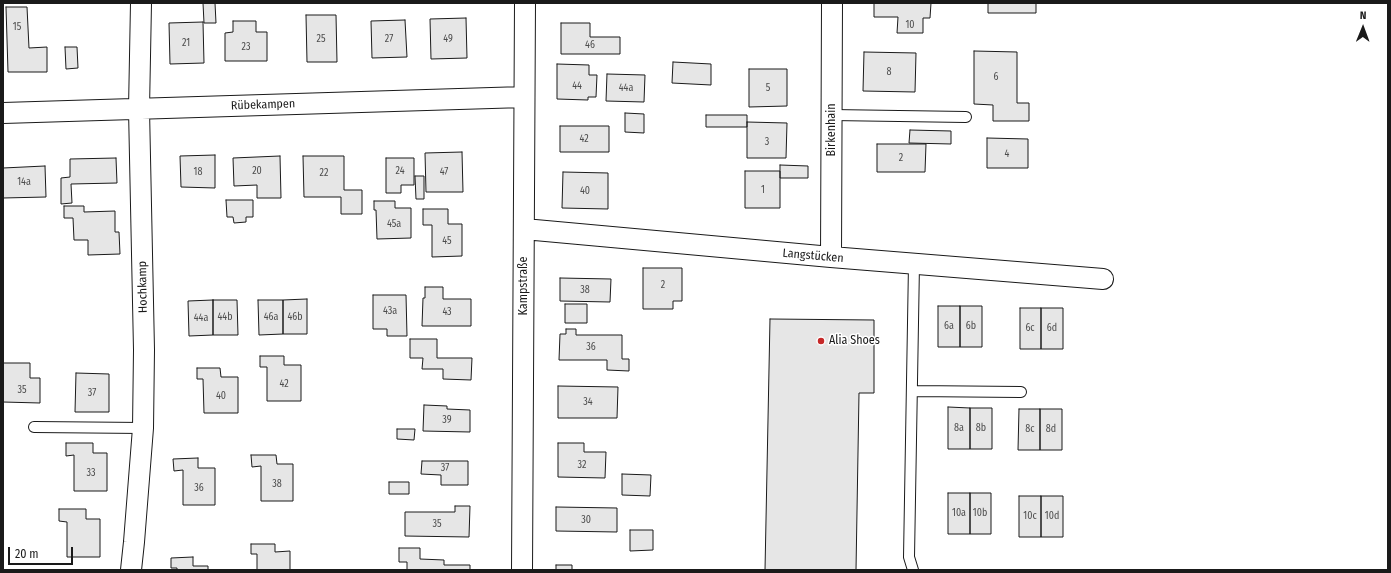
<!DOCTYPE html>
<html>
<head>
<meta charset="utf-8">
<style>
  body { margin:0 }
  #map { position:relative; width:1391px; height:573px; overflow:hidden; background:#fff; font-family:"Fira Sans Condensed",sans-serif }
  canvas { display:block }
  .frame { position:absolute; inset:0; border:4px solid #1a1a1a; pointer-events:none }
  .north { position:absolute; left:1343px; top:8px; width:40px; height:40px; -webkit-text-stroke:3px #fff; paint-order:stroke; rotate:1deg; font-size:11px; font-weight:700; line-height:16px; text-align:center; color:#1a1a1a }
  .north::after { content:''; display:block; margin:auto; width:14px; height:18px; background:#1a1a1a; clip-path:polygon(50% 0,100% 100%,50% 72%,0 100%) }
  .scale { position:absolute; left:8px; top:547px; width:65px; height:18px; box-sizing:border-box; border:2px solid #1a1a1a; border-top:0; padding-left:5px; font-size:12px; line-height:14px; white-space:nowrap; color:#1a1a1a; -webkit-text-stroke:3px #fff; paint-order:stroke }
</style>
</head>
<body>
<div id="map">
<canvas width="1391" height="573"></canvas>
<div class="frame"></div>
<div class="north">N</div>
<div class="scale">20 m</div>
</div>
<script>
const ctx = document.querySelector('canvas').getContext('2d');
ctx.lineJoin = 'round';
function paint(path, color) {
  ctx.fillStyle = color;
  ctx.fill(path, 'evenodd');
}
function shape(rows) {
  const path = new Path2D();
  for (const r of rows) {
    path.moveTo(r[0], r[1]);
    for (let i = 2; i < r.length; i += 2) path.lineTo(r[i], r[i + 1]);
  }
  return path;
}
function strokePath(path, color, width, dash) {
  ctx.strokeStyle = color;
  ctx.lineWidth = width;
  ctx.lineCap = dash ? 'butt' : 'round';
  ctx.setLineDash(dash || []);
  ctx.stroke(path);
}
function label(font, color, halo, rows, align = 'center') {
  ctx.font = font + ' "Fira Sans Condensed",sans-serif';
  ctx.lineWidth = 3;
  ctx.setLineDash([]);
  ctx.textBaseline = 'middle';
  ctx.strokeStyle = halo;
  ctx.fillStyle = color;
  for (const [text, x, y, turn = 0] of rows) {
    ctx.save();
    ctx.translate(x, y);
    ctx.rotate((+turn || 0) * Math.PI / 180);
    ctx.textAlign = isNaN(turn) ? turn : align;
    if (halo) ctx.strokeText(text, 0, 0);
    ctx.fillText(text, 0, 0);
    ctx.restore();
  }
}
const building = shape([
  [203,3,215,3,216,23,204,23,203,3],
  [874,3,931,3,930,18,923,18,923,33,897,33,898,17,874,17,874,3],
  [988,3,1036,3,1036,13,988,13,988,3],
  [6,7,27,7,29,48,47,47,47,72,8,72,6,7],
  [306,15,336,15,337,62,307,62,306,15],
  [466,18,467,58,431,59,430,19,466,18],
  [405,20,407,57,372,58,371,21,405,20],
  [233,21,256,21,256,32,267,32,267,61,225,61,225,33,233,32,233,21],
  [203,22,204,63,170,64,169,23,203,22],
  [561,23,590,23,590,37,620,37,620,54,561,54,561,23],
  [65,47,77,47,78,68,66,69,65,47],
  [974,51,1017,52,1017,103,1029,103,1029,121,993,121,993,105,974,104,974,51],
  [864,52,916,53,915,92,863,91,864,52],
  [673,62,711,64,711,85,672,83,673,62],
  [557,64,589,65,589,75,597,75,596,97,588,97,588,100,557,99,557,64],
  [749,69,787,69,787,106,749,107,749,69],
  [607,74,645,75,644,102,606,101,607,74],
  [625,113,644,114,644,133,625,132,625,113],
  [706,115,747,115,747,127,706,127,706,115],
  [747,122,787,123,786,158,747,158,747,122],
  [560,126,609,126,609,152,560,152,560,126],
  [910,130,951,131,951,144,909,143,910,130],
  [987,138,1028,139,1028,168,987,168,987,138],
  [877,144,926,144,925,172,877,172,877,144],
  [462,152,463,192,426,192,425,153,462,152],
  [215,155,215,188,181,187,180,156,215,155],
  [280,156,281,198,257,198,257,185,234,186,233,158,280,156],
  [303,156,344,156,344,190,362,190,362,214,341,214,341,197,304,197,303,156],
  [116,158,117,183,71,184,72,203,61,204,61,178,70,177,70,159,116,158],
  [386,158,414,158,414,185,401,185,401,193,386,193,386,158],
  [780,165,808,166,808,178,780,178,780,165],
  [45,166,46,197,3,198,3,168,45,166],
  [745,171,780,171,780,208,745,208,745,171],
  [563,172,608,173,608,209,562,208,563,172],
  [415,176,424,176,424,199,416,199,415,176],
  [226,200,253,200,253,217,246,217,246,222,234,223,233,217,227,217,226,200],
  [374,201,395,201,395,208,411,208,411,238,377,239,376,210,374,210,374,201],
  [64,206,84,206,84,212,115,211,115,232,119,232,120,254,88,255,88,240,74,240,73,218,64,218,64,206],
  [423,209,448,209,448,224,462,224,462,256,432,257,432,225,423,225,423,209],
  [643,268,682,268,682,301,673,301,673,309,643,309,643,268],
  [560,278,611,279,610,302,560,301,560,278],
  [425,287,443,287,443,299,471,299,471,326,422,326,423,298,425,298,425,287],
  [373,295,406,295,407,336,387,336,387,329,373,329,373,295],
  [307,299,307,334,283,334,283,300,307,299],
  [213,300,213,335,189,336,188,301,213,300],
  [213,300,237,300,238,335,213,335,213,300],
  [258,300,283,300,283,334,259,335,258,300],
  [565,304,587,304,587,323,565,323,565,304],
  [938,306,960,306,960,347,938,347,938,306],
  [960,306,982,306,982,347,960,347,960,306],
  [1020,308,1041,308,1041,349,1020,349,1020,308],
  [1041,308,1063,308,1063,349,1041,349,1041,308],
  [770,319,874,320,874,393,859,393,856,570,765,570,770,319],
  [566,329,576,329,576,335,622,335,622,359,629,359,629,371,607,370,607,360,559,360,560,334,566,334,566,329],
  [410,339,437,339,437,358,472,358,471,380,443,379,443,369,422,369,423,358,410,358,410,339],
  [260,356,284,356,284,365,301,365,301,401,267,401,267,367,260,367,260,356],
  [3,363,30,363,30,378,40,378,40,403,3,402,3,363],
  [197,368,220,368,221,377,238,377,238,413,204,413,203,379,197,379,197,368],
  [76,373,109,374,109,412,75,412,76,373],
  [558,386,618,387,617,418,558,418,558,386],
  [424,405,447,406,447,409,470,410,470,432,423,431,424,405],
  [948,407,970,408,970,449,948,449,948,407],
  [970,408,992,408,992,449,970,449,970,408],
  [1019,409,1040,409,1040,450,1018,450,1019,409],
  [1040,409,1062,409,1062,450,1040,450,1040,409],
  [397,429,415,429,414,440,397,439,397,429],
  [66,443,93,443,93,453,107,453,107,491,74,491,74,455,66,456,66,443],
  [558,443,584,443,584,452,606,452,605,478,558,477,558,443],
  [251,455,276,455,277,464,293,464,293,501,261,501,261,466,252,467,251,455],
  [198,458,198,468,215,468,215,505,183,505,183,470,174,471,173,459,198,458],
  [422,461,468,461,468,485,441,485,441,475,421,474,422,461],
  [622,474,651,475,650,496,622,495,622,474],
  [389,482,409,482,409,494,389,494,389,482],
  [948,493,970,493,970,534,948,534,948,493],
  [970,493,991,493,991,534,970,534,970,493],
  [1019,496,1041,496,1041,537,1019,537,1019,496],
  [1041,496,1063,496,1063,537,1041,537,1041,496],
  [455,506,470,506,469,537,405,536,405,512,455,512,455,506],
  [556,507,617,508,617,532,556,531,556,507],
  [59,509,86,509,86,519,100,519,100,557,67,557,67,522,59,521,59,509],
  [630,530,653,530,653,550,630,551,630,530],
  [251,544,275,544,275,552,290,551,290,570,257,570,257,554,251,554,251,544],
  [399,548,420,548,420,559,444,560,444,565,470,565,470,570,407,570,407,562,399,562,399,548],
  [193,557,193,566,208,566,208,570,177,570,177,568,171,568,171,558,193,557],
  [556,565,572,565,572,570,556,570,556,565]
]);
const service = shape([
  [832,115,966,117],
  [912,391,1021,392],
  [34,427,143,428],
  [913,570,909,557,914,264]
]);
const minor = shape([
  [3,113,524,97],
  [524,229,831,257,1103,279],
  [831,257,832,3],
  [131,570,134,542,143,428,144,350,139,109,141,3],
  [522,570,525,3]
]);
const markers = [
  [821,341,4,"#c62828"]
];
const numberNames = [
  ["10",910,25],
  ["15",17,27],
  ["25",321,39],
  ["27",389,39],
  ["49",448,39],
  ["21",186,43],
  ["46",590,45],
  ["23",246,47],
  ["8",889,72],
  ["6",996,77],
  ["44",577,86],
  ["44a",626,88],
  ["5",768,88],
  ["42",584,139],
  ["3",767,142],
  ["4",1007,154],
  ["2",901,158],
  ["20",257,171],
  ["24",400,171],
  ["18",198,172],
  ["47",444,172],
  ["22",324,173],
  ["14a",24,182],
  ["1",763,190],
  ["40",585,191],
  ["45a",394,224],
  ["45",447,241],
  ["2",663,285],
  ["38",585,290],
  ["43a",390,311],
  ["43",447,312],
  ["44b",225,317],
  ["46a",271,317],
  ["46b",295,317],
  ["44a",201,318],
  ["6a",949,326],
  ["6b",971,326],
  ["6c",1030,328],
  ["6d",1052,328],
  ["36",591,347],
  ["42",284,384],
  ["35",22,390],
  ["37",92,393],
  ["40",221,396],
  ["34",588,402],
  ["39",447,420],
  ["8a",959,428],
  ["8b",981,428],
  ["8c",1030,429],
  ["8d",1051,429],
  ["32",582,465],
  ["37",445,468],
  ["33",91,473],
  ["38",277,484],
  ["36",199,488],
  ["10a",959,513],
  ["10b",980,513],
  ["10c",1030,516],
  ["10d",1052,516],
  ["30",586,520],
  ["35",437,524]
];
const streetNames = [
  ["Rübekampen",263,105,-2],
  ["Birkenhain",832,130,-90],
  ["Langstücken",813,256,5],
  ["Kampstraße",524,286,-90],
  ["Hochkamp",143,287,-91]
];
const poiNames = [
  ["Alia Shoes",829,341]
];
paint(building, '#e6e6e6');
strokePath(building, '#1a1a1a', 1);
strokePath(service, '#1a1a1a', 12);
strokePath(minor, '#1a1a1a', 22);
strokePath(service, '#fff', 10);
strokePath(minor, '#fff', 20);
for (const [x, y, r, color] of markers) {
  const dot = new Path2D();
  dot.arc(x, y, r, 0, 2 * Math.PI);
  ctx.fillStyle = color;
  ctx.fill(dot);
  strokePath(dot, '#fff', 1.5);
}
label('10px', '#4d4d4d', null, numberNames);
label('12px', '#1a1a1a', '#fff', streetNames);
label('12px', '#1a1a1a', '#fff', poiNames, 'left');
</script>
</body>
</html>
